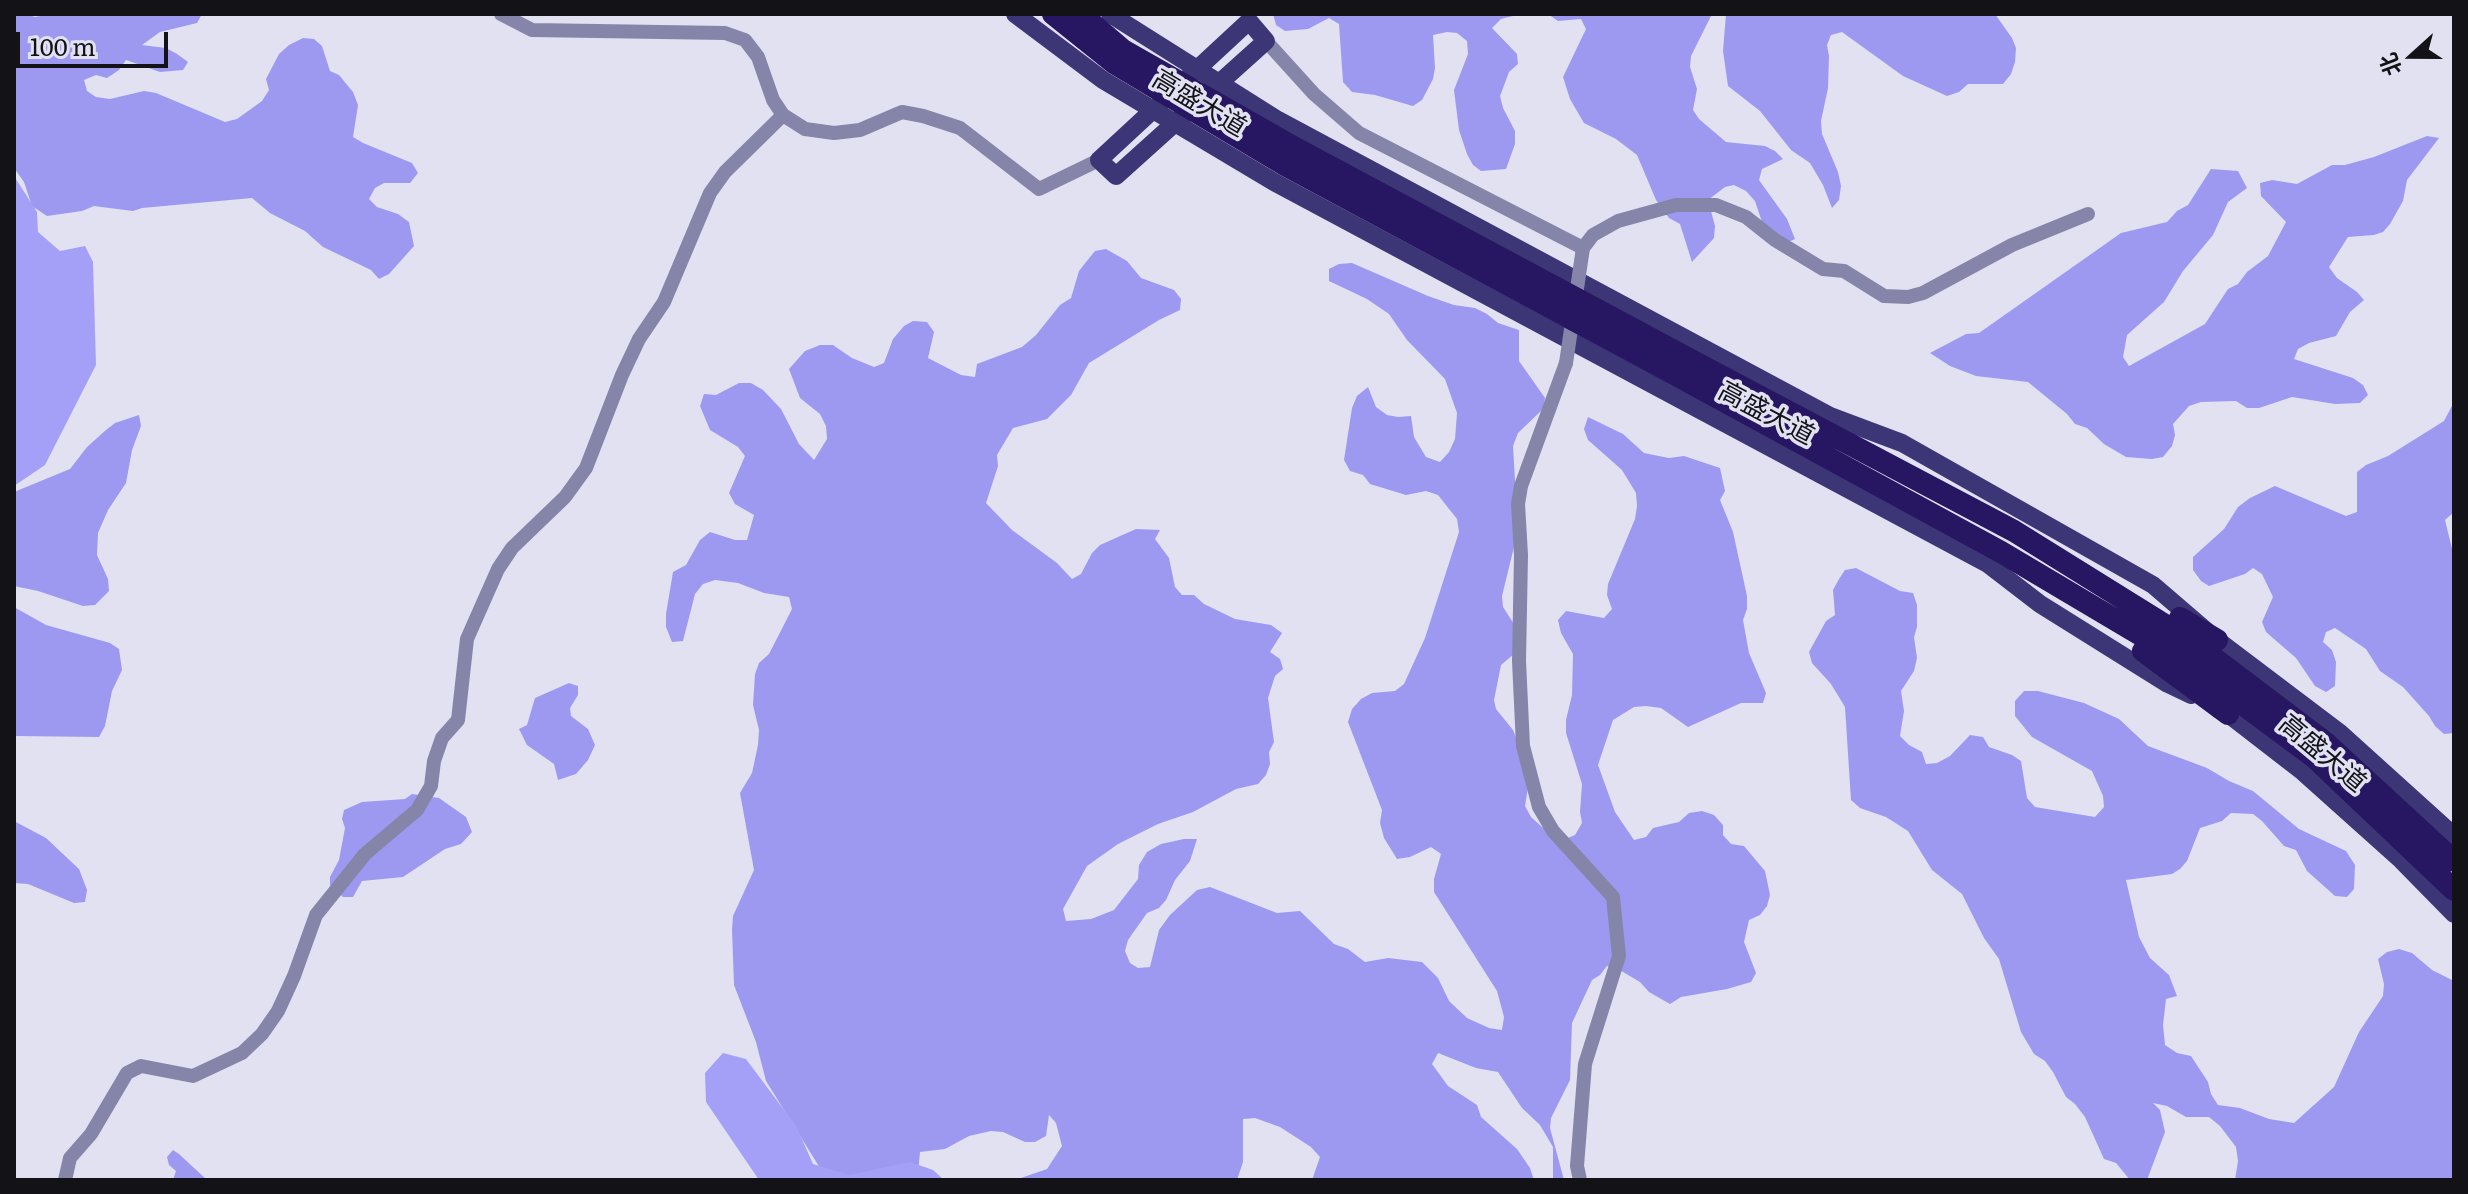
<!DOCTYPE html>
<html>
<head>
<meta charset="utf-8">
<style>
  body { margin:0 }
  #map { position:relative; width:2468px; height:1194px; overflow:hidden; background:#e1e1f2; font-family:Literata,"Noto Sans SC",serif }
  canvas { display:block }
  .frame { position:absolute; inset:0; border:16px solid #121217; pointer-events:none }
  .north { position:absolute; left:2372px; top:16px; width:80px; height:80px; -webkit-text-stroke:6px #e1e1f2; paint-order:stroke; rotate:249deg; font-size:22px; font-weight:700; line-height:32px; text-align:center; color:#121217 }
  .north::after { content:''; display:block; margin:auto; width:28px; height:36px; background:#121217; clip-path:polygon(50% 0,100% 100%,50% 72%,0 100%) }
  .scale { position:absolute; left:16px; top:32px; width:152px; height:36px; box-sizing:border-box; border:4px solid #121217; border-top:0; padding-left:10px; font-size:24px; line-height:28px; white-space:nowrap; color:#121217; -webkit-text-stroke:6px #e1e1f2; paint-order:stroke }
</style>
</head>
<body>
<div id="map">
<canvas width="2468" height="1194"></canvas>
<div class="frame"></div>
<div class="north">北</div>
<div class="scale">100 m</div>
</div>
<script>
const ctx = document.querySelector('canvas').getContext('2d');
ctx.lineJoin = 'round';
function paint(path, color) {
  ctx.fillStyle = color;
  ctx.fill(path, 'evenodd');
}
function shape(rows) {
  const path = new Path2D();
  for (const r of rows) {
    path.moveTo(r[0], r[1]);
    for (let i = 2; i < r.length; i += 2) path.lineTo(r[i], r[i + 1]);
  }
  return path;
}
function strokePath(path, color, width, dash) {
  ctx.strokeStyle = color;
  ctx.lineWidth = width;
  ctx.lineCap = dash ? 'butt' : 'round';
  ctx.setLineDash(dash || []);
  ctx.stroke(path);
}
function label(font, color, halo, rows, align = 'center') {
  ctx.font = font + ' Literata,"Noto Sans SC",serif';
  ctx.lineWidth = 7;
  ctx.setLineDash([]);
  ctx.textBaseline = 'middle';
  ctx.strokeStyle = halo;
  ctx.fillStyle = color;
  for (const [text, x, y, turn = 0] of rows) {
    ctx.save();
    ctx.translate(x, y);
    ctx.rotate((+turn || 0) * Math.PI / 180);
    ctx.textAlign = isNaN(turn) ? turn : align;
    if (halo) ctx.strokeText(text, 0, 0);
    ctx.fillText(text, 0, 0);
    ctx.restore();
  }
}
const forest = shape([
  [14,14,27,14,35,17,51,14,202,14,197,23,160,32,142,45,166,48,177,54,188,62,183,70,160,72,126,60,119,70,107,78,96,75,84,80,87,91,96,97,110,99,144,91,156,93,225,122,237,119,262,101,269,90,266,79,279,54,289,45,303,38,314,39,322,46,330,71,339,75,353,92,358,105,353,137,363,143,412,163,418,173,410,183,384,183,375,188,369,199,377,207,398,214,409,222,414,246,389,274,379,279,371,270,323,247,305,231,270,213,252,198,142,208,133,211,94,206,82,211,47,216,32,206,24,182,14,168],
  [1273,14,1521,14,1501,19,1492,28,1517,54,1518,64,1509,72,1500,96,1503,108,1515,131,1515,144,1506,169,1481,171,1473,165,1467,154,1459,130,1454,90,1468,54,1467,41,1457,33,1447,32,1433,35,1435,68,1433,79,1422,100,1413,106,1375,95,1352,92,1343,82,1339,24,1329,18,1308,29,1285,31,1276,25],
  [1548,14,1712,14,1691,56,1690,67,1697,89,1693,110,1699,119,1726,142,1765,146,1775,151,1783,159,1762,169,1759,180,1787,219,1795,239,1784,244,1763,225,1755,201,1746,191,1734,185,1725,187,1708,200,1715,226,1714,238,1692,262,1680,224,1669,218,1656,200,1637,155,1616,139,1584,123,1570,99,1563,77,1586,29,1581,19,1558,21],
  [1726,14,1995,14,2012,38,2016,48,2015,62,2011,74,2003,84,1968,84,1959,92,1947,96,1903,76,1842,32,1831,35,1827,45,1829,56,1828,88,1821,121,1822,134,1838,172,1841,186,1839,200,1832,208,1823,185,1810,163,1791,150,1760,111,1728,86,1723,51],
  [2427,136,2439,138,2407,180,2403,201,2390,224,2383,232,2374,235,2348,237,2329,267,2337,278,2357,292,2364,300,2350,312,2336,336,2309,343,2298,349,2294,359,2353,378,2363,385,2368,395,2360,403,2335,404,2292,397,2259,408,2247,408,2236,401,2201,402,2189,406,2173,424,2175,435,2172,446,2163,457,2152,459,2126,457,2104,444,2087,428,2075,424,2067,414,2028,382,1976,376,1950,366,1930,353,1966,334,1979,333,2121,233,2167,222,2177,211,2188,205,2211,169,2238,171,2247,188,2228,202,2213,235,2183,271,2164,302,2127,335,2123,357,2129,366,2205,324,2228,289,2238,284,2247,272,2268,256,2286,222,2261,196,2260,183,2272,180,2297,184,2332,165,2345,165,2374,157],
  [1106,249,1127,261,1141,278,1174,290,1181,299,1180,310,1159,320,1089,363,1071,395,1047,419,1013,428,997,455,998,466,986,503,1012,530,1057,563,1072,579,1081,574,1092,553,1100,545,1136,529,1160,530,1155,539,1169,558,1175,587,1182,595,1194,595,1204,604,1235,619,1271,625,1282,633,1270,652,1280,659,1283,669,1275,676,1268,698,1274,742,1269,752,1270,764,1266,775,1258,784,1236,789,1193,812,1158,824,1118,844,1087,866,1063,909,1066,921,1091,919,1114,910,1138,879,1139,865,1147,852,1161,844,1184,839,1197,839,1190,861,1175,880,1166,900,1159,908,1147,913,1128,940,1125,951,1130,963,1138,968,1150,967,1159,930,1170,915,1197,890,1210,887,1277,913,1300,911,1334,944,1348,949,1365,962,1388,958,1422,962,1438,978,1449,1001,1467,1018,1489,1028,1502,1030,1504,1017,1497,991,1434,892,1434,879,1441,854,1431,847,1410,857,1397,859,1384,838,1380,823,1382,810,1348,722,1352,709,1361,699,1372,693,1395,691,1404,684,1425,638,1459,532,1457,519,1438,495,1426,491,1406,495,1370,484,1363,475,1350,471,1344,460,1352,408,1357,396,1368,387,1376,407,1387,415,1398,417,1411,416,1414,437,1426,457,1440,462,1449,452,1455,439,1457,413,1445,379,1407,340,1389,314,1367,299,1329,281,1329,269,1339,264,1352,263,1428,296,1454,305,1475,308,1487,314,1498,323,1519,330,1519,361,1545,398,1543,409,1518,433,1513,446,1517,514,1515,543,1502,596,1503,607,1523,638,1520,649,1501,665,1494,700,1496,709,1513,730,1517,740,1528,787,1525,806,1531,817,1542,827,1563,840,1575,835,1582,823,1580,812,1582,784,1566,733,1566,720,1572,695,1573,654,1561,633,1558,620,1566,611,1604,618,1612,609,1607,595,1608,584,1635,519,1637,506,1636,493,1622,470,1588,440,1584,429,1588,417,1623,434,1644,453,1669,458,1684,456,1720,468,1725,491,1720,500,1733,532,1747,596,1747,609,1743,620,1749,653,1766,693,1763,703,1741,703,1688,727,1661,708,1646,706,1634,707,1613,720,1598,765,1615,812,1634,840,1646,837,1653,828,1679,822,1689,813,1702,811,1714,815,1723,825,1723,835,1731,844,1744,846,1765,871,1770,895,1767,906,1760,915,1749,920,1744,942,1756,973,1751,982,1727,989,1681,997,1670,1004,1649,992,1640,982,1618,969,1607,966,1600,975,1592,980,1572,1023,1570,1080,1551,1118,1550,1128,1564,1180,1553,1180,1553,1147,1540,1125,1522,1108,1498,1072,1476,1068,1438,1053,1432,1064,1448,1086,1477,1105,1481,1117,1517,1149,1530,1168,1534,1180,1312,1180,1320,1157,1311,1147,1280,1127,1255,1118,1243,1119,1243,1162,1237,1180,1015,1180,1047,1169,1062,1146,1056,1123,1049,1115,1046,1136,1035,1142,1025,1142,1003,1132,991,1131,969,1136,945,1149,920,1152,918,1174,844,1180,820,1168,766,1081,756,1042,734,985,732,930,733,916,754,870,740,793,752,773,758,745,759,730,753,705,755,674,759,663,769,654,792,609,789,597,764,593,738,583,715,580,703,584,695,594,683,641,672,642,666,627,666,614,673,572,686,565,700,540,710,532,735,540,747,540,754,515,735,504,729,493,745,456,738,447,710,430,700,406,704,394,716,395,739,383,751,383,763,390,781,409,799,444,814,460,827,439,826,426,820,414,800,398,789,369,805,351,820,345,833,345,852,358,874,367,884,363,893,339,904,326,913,321,927,322,934,332,928,358,961,375,975,377,977,364,1022,347,1036,335,1060,305,1071,298,1079,271,1086,262,1095,251],
  [2454,402,2454,512,2445,520,2454,557,2454,733,2444,734,2435,726,2429,716,2403,687,2380,671,2366,649,2335,628,2326,632,2323,642,2332,650,2336,662,2335,686,2326,692,2315,686,2296,658,2266,632,2262,622,2273,597,2262,574,2253,568,2245,574,2209,586,2201,581,2193,570,2193,557,2224,529,2238,507,2250,498,2275,486,2346,516,2357,512,2357,472,2366,465,2388,456,2444,421],
  [139,415,141,426,132,450,126,483,108,510,98,533,97,555,108,579,109,591,95,605,83,606,38,591,14,586,14,492,70,469,87,447,106,430,115,423],
  [1856,568,1900,591,1913,593,1917,605,1917,627,1914,637,1917,658,1914,671,1901,691,1904,711,1900,736,1909,745,1922,752,1926,764,1937,763,1950,756,1970,735,1983,737,1989,747,2012,755,2021,761,2027,798,2035,807,2095,817,2104,807,2103,796,2092,771,2032,737,2015,716,2015,701,2024,691,2038,691,2084,703,2119,719,2148,746,2207,768,2229,781,2253,791,2299,829,2346,851,2355,865,2354,889,2347,897,2335,896,2307,871,2296,850,2284,846,2262,821,2253,814,2231,813,2222,821,2200,828,2187,861,2180,869,2172,874,2126,880,2139,937,2150,958,2169,975,2177,996,2166,999,2163,1025,2165,1045,2177,1053,2191,1056,2208,1082,2211,1094,2218,1105,2240,1108,2269,1119,2294,1123,2334,1087,2359,1032,2383,996,2384,984,2378,959,2387,952,2399,949,2412,953,2432,970,2454,981,2454,1180,2235,1180,2238,1161,2236,1147,2220,1126,2209,1117,2186,1117,2167,1106,2153,1103,2160,1110,2165,1132,2147,1180,2130,1180,2116,1163,2104,1159,2085,1117,2075,1104,2066,1097,2053,1072,2045,1061,2034,1054,2021,1032,1999,959,1984,938,1962,894,1932,870,1908,831,1886,817,1860,808,1851,800,1845,707,1831,684,1812,663,1809,652,1826,621,1835,615,1833,590,1839,579,1845,570],
  [14,607,46,625,110,643,119,649,122,670,112,691,105,726,99,737,14,736],
  [569,683,578,686,578,695,570,708,571,716,588,729,595,745,588,760,576,774,558,780,554,764,527,745,519,729,527,725,535,698],
  [412,794,439,798,466,817,472,832,461,844,445,849,403,877,362,881,353,897,343,897,330,885,330,877,339,860,345,828,342,819,344,810,362,802,405,799],
  [14,821,46,838,79,869,87,890,85,902,74,903,28,884,14,883],
  [173,1150,179,1154,207,1180,173,1180,176,1171,169,1165,167,1157]
]);
const water = shape([
  [14,176,37,212,38,232,60,251,85,246,93,262,96,365,45,465,14,486],
  [723,1053,746,1059,796,1126,813,1164,849,1175,910,1162,933,1170,944,1180,759,1180,706,1102,705,1073]
]);
const minor = shape([
  [501,14,532,30,725,33,745,40,758,57,773,100,783,115,805,129,834,133,860,130,902,112,923,116,960,128,1039,189,1099,160],
  [1266,41,1314,94,1359,133,1583,248,1593,235,1618,221,1676,205,1716,205,1746,217,1775,240,1823,269,1844,271,1884,296,1908,297,1923,293,2012,245,2088,214],
  [1566,363,1521,486,1518,504,1521,555,1519,661,1523,746,1539,807,1553,831,1613,897,1619,956,1585,1064,1577,1166,1580,1180],
  [65,1180,70,1158,91,1134,127,1073,141,1066,193,1076,242,1053,262,1034,278,1011,294,976,316,915,365,854,417,810,431,786,434,761,442,738,458,720,467,639,498,569,512,548,565,497,586,468,622,375,639,339,664,302,710,193,725,172,783,115]
]);
const major = shape([
  [1015,14,1103,80,1274,182,1988,564,2040,604,2168,684,2191,695],
  [1110,14,1278,120,1830,416,1902,443,2153,585,2217,640,2340,733,2454,836],
  [1249,21,1266,41,1116,176,1099,160,1249,21],
  [2218,709,2228,714,2303,772,2399,858,2454,914]
]);
const highway = shape([
  [1702,366,2014,531,2194,643,2326,743,2454,861],
  [1691,383,2001,552,2183,660,2315,758,2454,890],
  [2180,618,2217,640],
  [2143,651,2228,714]
]);
const minorBridge = shape([
  [1566,363,1583,248]
]);
const highwayBridge = shape([
  [1053,14,1114,63,1285,165,1691,383],
  [1081,14,1123,50,1297,149,1702,366]
]);
const streetNames = [
  ["高盛大道",1199,104,31],
  ["高盛大道",1766,414,28],
  ["高盛大道",2322,754,40]
];
paint(forest, '#9d99f0');
paint(water, '#a4a0f8');
strokePath(minor, '#8585aa', 14);
strokePath(major, '#3d3676', 18);
strokePath(highway, '#271662', 22);
strokePath(minorBridge, '#8585aa', 14);
strokePath(highwayBridge, '#271662', 22);
label('26px', '#121217', '#e1e1f2', streetNames);
</script>
</body>
</html>
